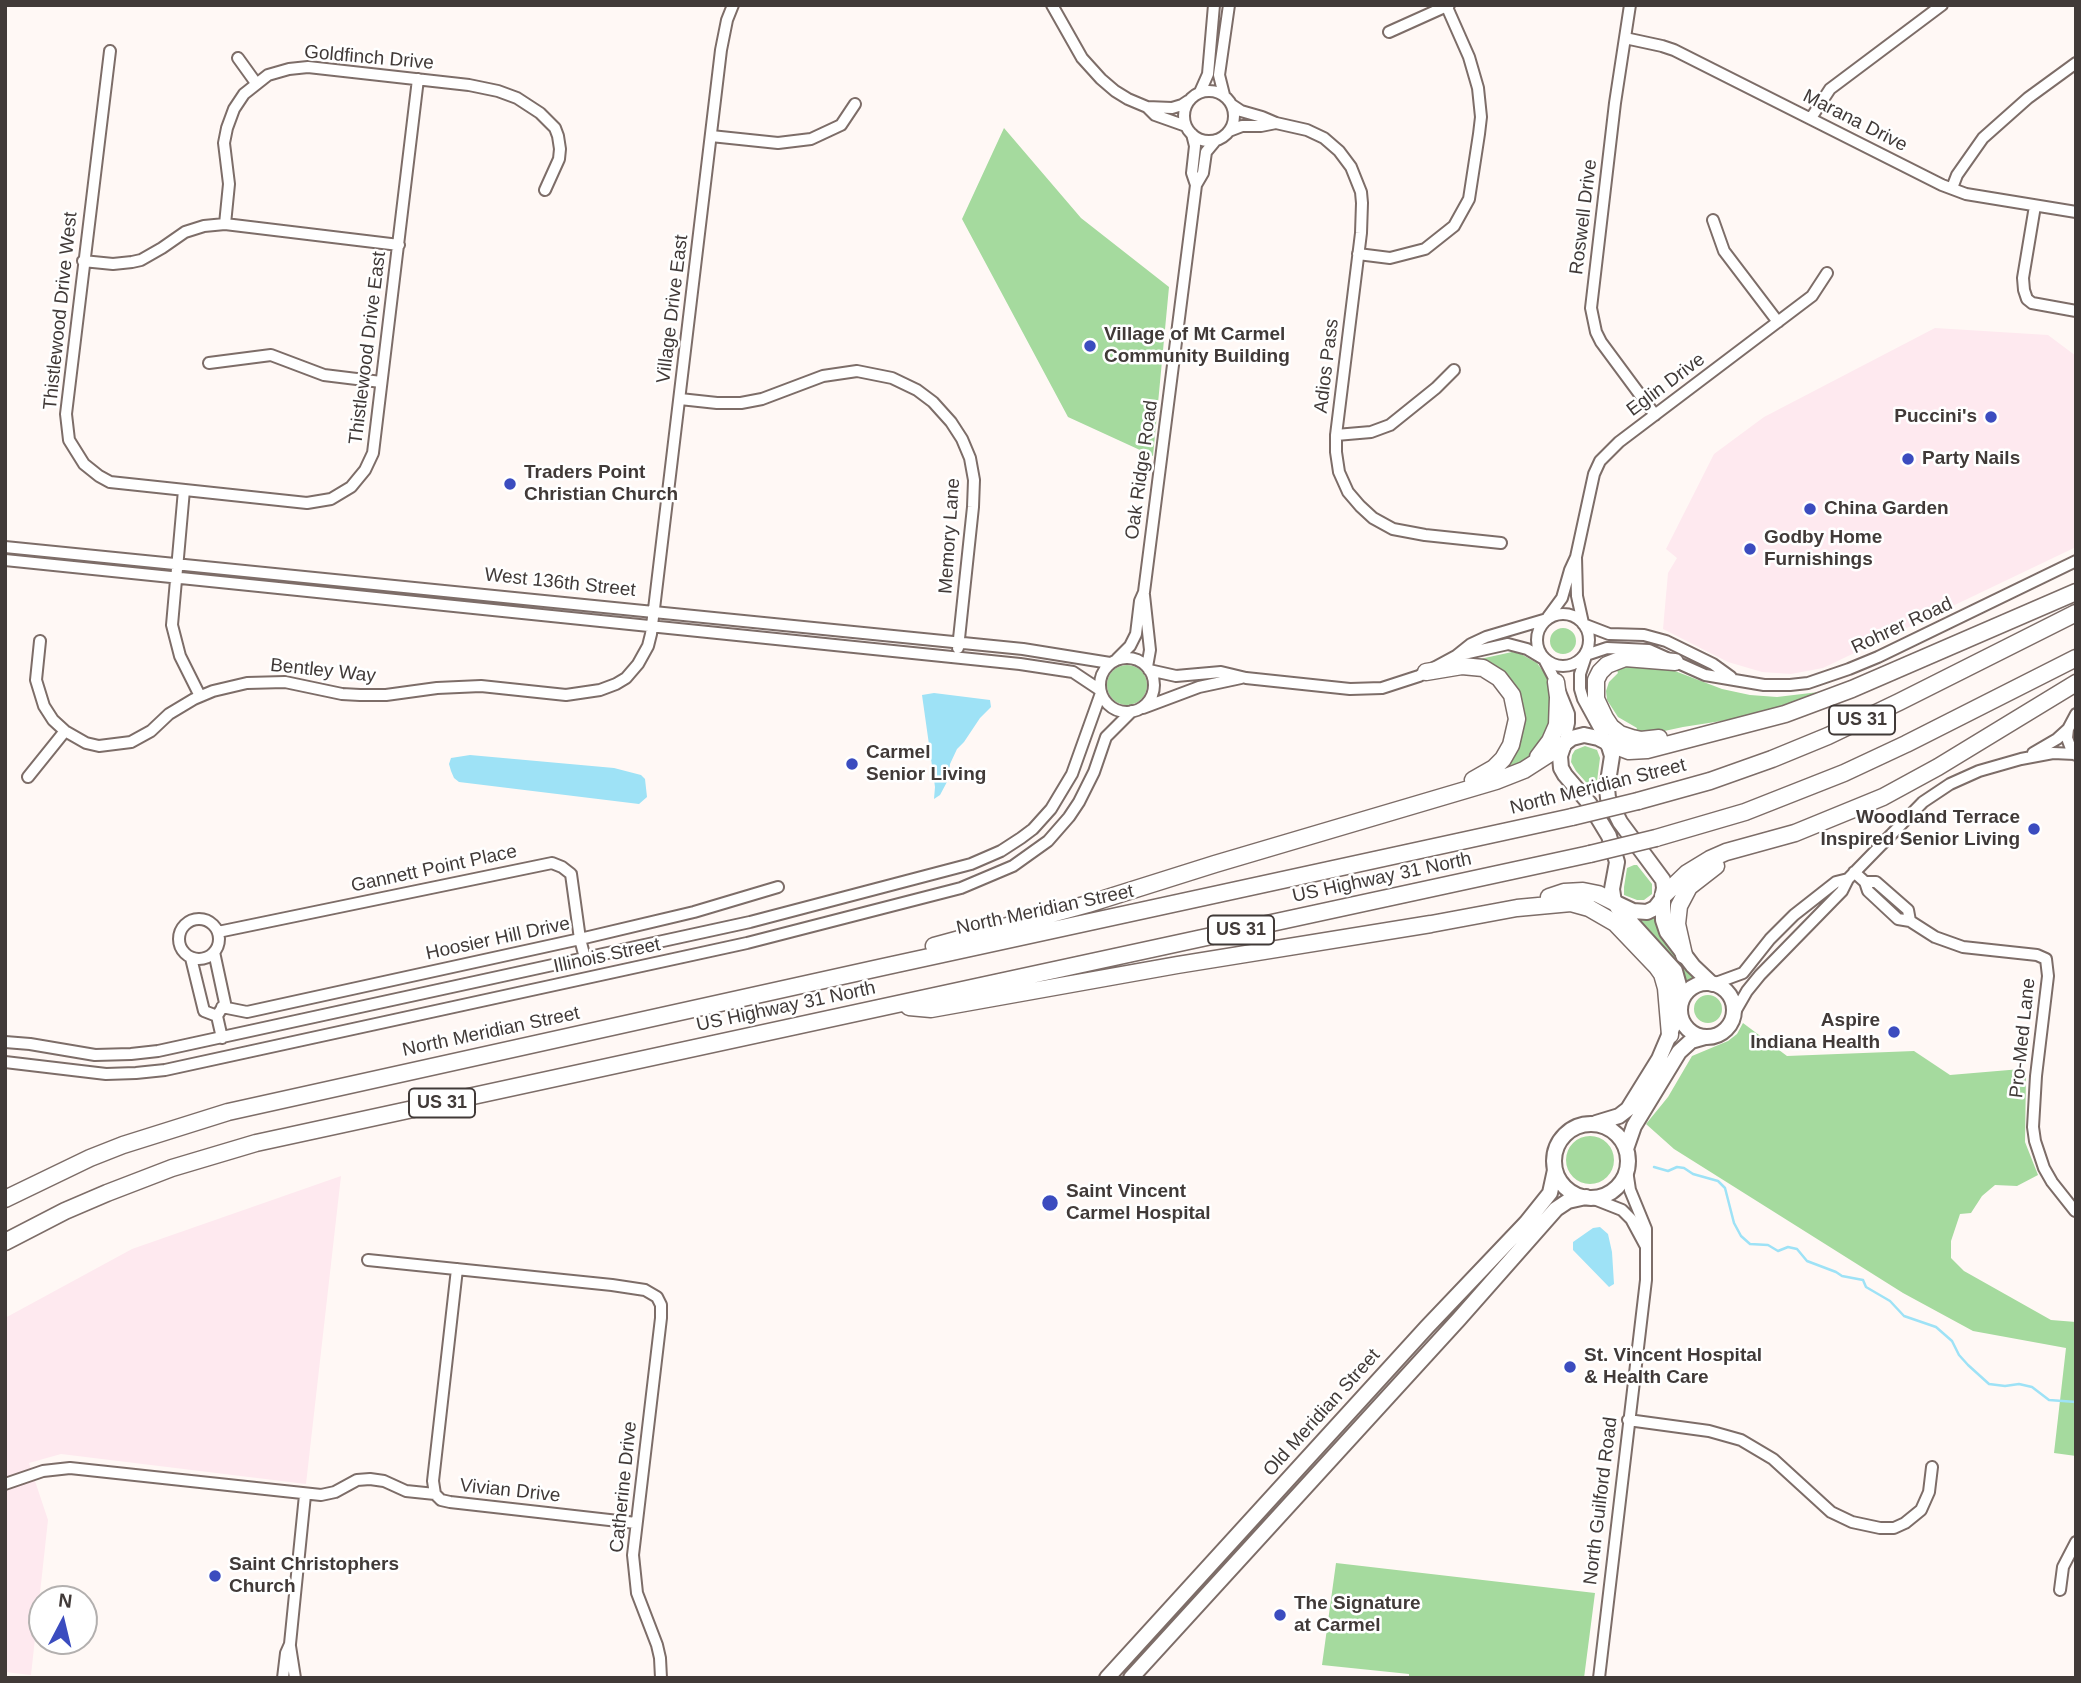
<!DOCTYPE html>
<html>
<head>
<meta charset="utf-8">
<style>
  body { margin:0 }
  #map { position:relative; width:2081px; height:1683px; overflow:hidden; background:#fff8f5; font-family:Helvetica,sans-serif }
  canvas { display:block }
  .frame { position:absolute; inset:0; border:7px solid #413a38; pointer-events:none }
  .north { position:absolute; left:28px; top:1585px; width:70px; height:70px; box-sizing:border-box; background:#fff; border:2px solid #b3b0af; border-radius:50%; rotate:7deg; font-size:19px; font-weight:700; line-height:28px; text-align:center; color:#413a38 }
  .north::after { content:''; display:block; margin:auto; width:24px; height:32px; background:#3b4cbf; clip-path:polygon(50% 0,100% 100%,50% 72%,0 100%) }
</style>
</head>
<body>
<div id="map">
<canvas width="2081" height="1683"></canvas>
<div class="frame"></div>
<div class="north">N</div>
</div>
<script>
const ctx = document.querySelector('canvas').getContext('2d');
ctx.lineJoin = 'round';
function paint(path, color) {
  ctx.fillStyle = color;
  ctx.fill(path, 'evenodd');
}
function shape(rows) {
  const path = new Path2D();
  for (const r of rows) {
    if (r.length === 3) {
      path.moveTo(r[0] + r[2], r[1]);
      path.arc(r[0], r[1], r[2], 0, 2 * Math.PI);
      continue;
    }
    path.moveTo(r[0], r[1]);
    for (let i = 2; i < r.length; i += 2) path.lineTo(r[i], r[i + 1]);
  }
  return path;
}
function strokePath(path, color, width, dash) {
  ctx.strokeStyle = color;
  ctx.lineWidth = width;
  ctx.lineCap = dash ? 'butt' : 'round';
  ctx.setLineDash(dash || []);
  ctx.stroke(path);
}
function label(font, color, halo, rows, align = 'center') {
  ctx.font = font + ' Helvetica,sans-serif';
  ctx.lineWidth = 5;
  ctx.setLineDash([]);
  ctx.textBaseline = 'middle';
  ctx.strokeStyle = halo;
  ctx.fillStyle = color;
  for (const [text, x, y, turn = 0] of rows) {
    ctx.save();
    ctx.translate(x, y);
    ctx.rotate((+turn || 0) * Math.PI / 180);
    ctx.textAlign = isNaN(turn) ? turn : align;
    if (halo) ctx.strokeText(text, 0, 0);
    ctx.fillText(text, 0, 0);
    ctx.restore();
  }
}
const commercial = shape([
  [1935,328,2048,335,2076,356,2076,547,1823,668,1791,674,1762,672,1728,662,1663,629,1668,573,1677,558,1666,549,1714,454,1764,417],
  [341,1176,306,1484,61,1454,29,1463,48,1520,31,1675,5,1672,5,1318,132,1249]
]);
const green = shape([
  [1004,128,1081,218,1169,287,1153,456,1068,417,962,219],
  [1563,641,13],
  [1512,652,1521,654,1537,663,1545,674,1552,689,1550,729,1531,759,1494,776,1523,717,1480,659],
  [1127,685,20],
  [1625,665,1667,668,1722,689,1750,695,1777,697,1819,692,1819,693,1747,717,1683,727,1655,733,1635,734,1637,728,1618,717,1607,700,1606,691,1609,682,1618,673,1616,668],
  [1585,746,1597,750,1600,758,1596,789,1593,790,1576,771,1571,762,1572,755,1575,750],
  [1634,865,1637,865,1652,884,1652,894,1644,900,1637,900,1624,895,1624,887,1627,868],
  [1655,917,1657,927,1665,940,1698,980,1688,986,1681,969,1638,921],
  [1708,1009,14],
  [1743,1023,1787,1056,1914,1051,1950,1075,2021,1069,2026,1074,2025,1142,2038,1175,2017,1186,1995,1185,1982,1196,1971,1213,1960,1214,1951,1241,1951,1258,1964,1271,2051,1320,2076,1322,2076,1456,2054,1453,2066,1348,1973,1331,1903,1293,1674,1149,1646,1124,1668,1097,1692,1056,1728,1041,1737,1034],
  [1590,1160,24],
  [1336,1563,1595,1593,1584,1678,1409,1678,1409,1674,1322,1665]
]);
const water = shape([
  [934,693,990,700,991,707,980,718,964,742,957,749,950,764,948,780,940,795,934,799,935,787,922,695],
  [470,755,614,768,641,775,645,779,647,797,639,804,459,782,454,778,451,771,449,764,451,758],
  [1600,1227,1608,1234,1612,1252,1614,1284,1609,1287,1573,1250,1573,1242,1593,1228]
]);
const stream = shape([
  [1654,1167,1668,1171,1677,1167,1684,1168,1693,1174,1718,1181,1725,1188,1734,1223,1741,1236,1750,1244,1768,1245,1778,1251,1788,1247,1797,1249,1807,1261,1836,1272,1842,1276,1863,1280,1866,1287,1890,1301,1904,1316,1936,1327,1952,1341,1959,1355,1968,1365,1989,1384,2005,1386,2019,1384,2032,1387,2049,1400,2076,1402]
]);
const minor = shape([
  [1052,5,1082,58,1101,79,1115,91,1128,99,1147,107,1155,115,1186,126],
  [1630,5,1615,103,1591,308,1596,332,1601,342,1655,415],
  [1389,32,1449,5],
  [1625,38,1662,46,1674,50,1942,185,1966,194,2076,212],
  [110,51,66,414,69,440,84,464,99,476,110,482,307,503,331,499,351,487,365,470,373,453,418,79],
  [238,58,256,83],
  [1209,116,25],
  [1200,92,1208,74,1214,5],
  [1224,95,1219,75,1229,5],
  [1232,105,1241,111,1262,117,1276,123],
  [1147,107,1172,108,1182,105,1188,101],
  [1811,118,1830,89,1942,5],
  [1229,131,1242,126,1261,126,1276,123,1307,130,1324,138,1339,151,1351,167,1361,192,1362,203,1361,233,1336,435,1336,452,1339,472,1348,492,1360,506,1373,518,1393,529,1425,535,1501,543],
  [1192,134,1195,146,1192,173,1196,185],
  [711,136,778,143,811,139,841,125,855,104],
  [1952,188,1957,175,1983,138,2028,98,2076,63],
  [2035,206,2023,278,2024,290,2027,299,2032,303,2076,311],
  [1713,220,1724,251,1778,322],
  [225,224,229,184,224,143,227,128,234,109,244,94,268,75,289,69,308,67,469,85,498,91,517,98,540,113,555,128,558,136,560,149,559,159,545,190],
  [1358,254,1390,258,1425,249,1454,226,1469,199,1479,134,1481,117,1478,88,1469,57,1446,5],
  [83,261,113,264,132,262,141,260,162,248,185,232,204,226,225,224,399,245],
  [209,363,271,355,324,375,381,382],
  [680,399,717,403,741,403,762,399,823,376,857,371,892,378,917,390,933,402,951,422,962,439,970,458,974,480,973,507,958,648],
  [1336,435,1371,432,1390,425,1436,388,1454,370],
  [184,490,172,625,180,656,200,696],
  [5,547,1023,649,1110,663],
  [5,560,1020,664,1073,672,1100,690],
  [1144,595,1150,650,1147,667],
  [1563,640,26],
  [1548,617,1562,598,1570,570,1576,557],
  [1583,623,1577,596,1576,557,1594,474,1600,461,1619,442,1812,296,1827,273],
  [1583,624,1609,634,1644,635,1666,641,1713,664,1731,677],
  [40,641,36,680,44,706,53,720,65,731,86,743,99,746,131,742,151,731,169,714,194,699,213,691,247,683,285,682,342,694,360,695,386,695,437,688,481,686,566,695,600,690,616,684,626,678,638,664,648,646,651,634,721,50,727,20,733,5],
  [1459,655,1508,644,1527,649,1542,658],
  [1586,655,1607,648,1649,650,1705,675,1764,685,1790,685,1808,683,1849,669,1878,657,2076,561],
  [1586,656,1580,674,1580,689,1583,699,1606,741],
  [1127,685,27],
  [1117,659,1130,646,1136,634,1140,601,1144,592,1196,185,1203,173,1206,152,1216,140],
  [1545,661,1556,682,1569,714,1569,723,1564,744],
  [1149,670,1176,676,1221,672,1246,678,1350,689,1382,688,1419,676,1456,656,1471,644,1486,637,1547,619],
  [1143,708,1199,687,1241,678],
  [2076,714,2068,729,2067,738,2070,746,2076,755],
  [2033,753,2057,739,2068,729],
  [28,777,65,731],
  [1854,872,1865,882,1868,891,1898,919,1910,921,1935,937,1963,947,2037,955,2046,959,2048,976,2036,1076,2033,1127,2035,1141,2044,1168,2052,1182,2075,1211],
  [1865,882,1876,882,1908,910,1910,921],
  [199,939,20],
  [218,932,552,863,562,867,571,874,580,939,585,958],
  [214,952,225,1003,217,1016,222,1038],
  [191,958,204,1011,217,1016],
  [1713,984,1743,973,1770,939,1794,915,1836,882,1848,879],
  [222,1007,247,1012,580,939,694,912,778,887],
  [1732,1017,1747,991,1760,975,1842,891,1848,879,1923,802,1950,784,1979,771,2021,759,2053,753,2075,754],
  [5,1042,30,1044,95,1055,131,1054,158,1051,750,922,971,864,1001,851,1021,838,1033,829,1051,809,1072,774,1101,693],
  [5,1062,106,1074,136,1073,165,1070,747,943,961,888,1013,866,1048,841,1069,817,1079,802,1094,772,1106,737,1132,711],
  [1589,1197,1622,1210,1631,1219,1645,1245],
  [368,1260,612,1285,645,1290,657,1297,661,1305,661,1318,633,1555,637,1593,657,1645,660,1658,661,1678],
  [1628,1420,1709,1431,1741,1440,1773,1459,1831,1512,1852,1522,1880,1528,1894,1528,1905,1523,1921,1510,1929,1492,1932,1467],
  [5,1484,43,1471,70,1468,321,1495,335,1492,357,1480,370,1479,384,1481,406,1491,435,1494,441,1500,450,1502,636,1523],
  [435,1494,433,1481,457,1269],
  [2060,1590,2063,1567,2076,1542],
  [290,1646,295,1678],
  [283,1678,286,1653,290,1644,305,1495],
  [1599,1678,1646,1280,1646,1229,1630,1190,1627,1170]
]);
const major = shape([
  [1584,735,1598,738,1608,743,1612,756,1607,788,1608,798,1620,822,1663,880,1664,888,1662,899,1655,908,1647,912,1633,911,1614,902,1612,889,1617,862,1609,836,1589,803,1565,775,1561,768,1560,756,1564,744,1572,738,1584,735],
  [1663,898,1663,920,1667,932,1693,966,1712,984],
  [1617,907,1675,971,1680,989,1680,1003],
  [1707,1010,27],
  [1596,1123,1619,1116,1628,1109,1659,1059,1673,1026],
  [1591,1161,37],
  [1626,1149,1634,1126,1679,1052,1691,1041,1705,1037],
  [1107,1678,1427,1327,1526,1223,1550,1193,1555,1170],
  [1131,1678,1459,1319,1556,1209,1568,1201,1586,1197]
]);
const highway = shape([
  [1426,672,1462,666,1483,668,1499,678,1512,695,1517,719,1511,745,1503,759,1494,768,1473,780],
  [1659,738,1641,740,1632,738,1620,734,1611,727,1605,718,1596,699,1596,680,1600,672,1607,665,1625,658,1675,662],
  [1608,743,1629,751,1647,750,1785,714,1852,689,2076,592],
  [1538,757,1550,741,1557,725,1558,697,1556,682],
  [1638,801,1710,781,1772,759,1828,736,1899,702,2076,613],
  [1656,838,1745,812,1844,773,1906,744,2076,658],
  [1663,896,1687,873,1710,859,1726,852,1795,833,1883,797,1938,767,2076,683],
  [1549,897,1564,892,1583,891,1598,894,1614,902],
  [934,946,1088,904,1215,864,1496,781,1524,770,1563,745],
  [1684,955,1677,924,1679,906,1689,887,1716,866],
  [909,1007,931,1009,1177,965,1431,924,1517,908,1571,903,1589,908,1615,923,1657,967,1662,974,1666,988,1670,1035],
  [5,1199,90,1158,123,1145,228,1112,883,967,1572,817],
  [5,1242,65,1211,107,1193,172,1168,256,1143,1590,854]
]);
const highwayBridge = shape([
  [1572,817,1638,801],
  [1590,854,1656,838]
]);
const markers = [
  [1090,346,7,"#3b4cbf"],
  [1991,417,7,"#3b4cbf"],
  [1908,459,7,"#3b4cbf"],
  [510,484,7,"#3b4cbf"],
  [1810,509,7,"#3b4cbf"],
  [1750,549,7,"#3b4cbf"],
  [852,764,7,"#3b4cbf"],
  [2034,829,7,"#3b4cbf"],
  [1894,1032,7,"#3b4cbf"],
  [1050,1203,9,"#3b4cbf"],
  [1570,1367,7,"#3b4cbf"],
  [215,1576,7,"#3b4cbf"],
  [1280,1615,7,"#3b4cbf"]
];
const shields = [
  [1862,720,66],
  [1241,930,66],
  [442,1103,66]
];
const shieldNames = [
  ["US 31",1862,720],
  ["US 31",1241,930],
  ["US 31",442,1103]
];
const streetNames = [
  ["Goldfinch Drive",369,58,5],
  ["Marana Drive",1855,121,27],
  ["Roswell Drive",1584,217,-83],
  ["Village Drive East",673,309,-83],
  ["Thistlewood Drive West",61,311,-84],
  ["Thistlewood Drive East",368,348,-83],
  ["Adios Pass",1327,366,-83],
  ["Eglin Drive",1666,385,-37],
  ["Oak Ridge Road",1142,470,-82],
  ["Memory Lane",950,536,-86],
  ["West 136th Street",560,583,6],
  ["Rohrer Road",1902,626,-25],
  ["Bentley Way",323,671,6],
  ["North Meridian Street",1598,787,-14],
  ["Gannett Point Place",434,869,-12],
  ["US Highway 31 North",1382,878,-12],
  ["North Meridian Street",1045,910,-12],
  ["Hoosier Hill Drive",498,939,-12],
  ["Illinois Street",607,956,-12],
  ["US Highway 31 North",786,1007,-12],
  ["North Meridian Street",491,1032,-12],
  ["Pro-Med Lane",2023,1038,-84],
  ["Old Meridian Street",1322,1413,-48],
  ["Catherine Drive",624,1487,-84],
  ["Vivian Drive",510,1491,6],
  ["North Guilford Road",1601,1501,-83]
];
const poiNames = [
  ["Village of Mt Carmel",1104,335],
  ["Community Building",1104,357],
  ["Puccini's",1977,417,"right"],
  ["Party Nails",1922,459],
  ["Traders Point",524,473],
  ["Christian Church",524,495],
  ["China Garden",1824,509],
  ["Godby Home",1764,538],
  ["Furnishings",1764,560],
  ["Carmel",866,753],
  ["Senior Living",866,775],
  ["Woodland Terrace",2020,818,"right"],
  ["Inspired Senior Living",2020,840,"right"],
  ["Aspire",1880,1021,"right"],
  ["Indiana Health",1880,1043,"right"],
  ["Saint Vincent",1066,1192],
  ["Carmel Hospital",1066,1214],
  ["St. Vincent Hospital",1584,1356],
  ["& Health Care",1584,1378],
  ["Saint Christophers",229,1565],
  ["Church",229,1587],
  ["The Signature",1294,1604],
  ["at Carmel",1294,1626]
];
paint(commercial, '#fee9ef');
paint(green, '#a5da9e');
paint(water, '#9ee2f6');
strokePath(stream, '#9ee2f6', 2.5);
strokePath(minor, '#7d6d68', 14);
strokePath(major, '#7d6d68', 18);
strokePath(highway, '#7d6d68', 19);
strokePath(minor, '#fff', 10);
strokePath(major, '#fff', 14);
strokePath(highway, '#fff', 16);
strokePath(highwayBridge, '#7d6d68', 19, []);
strokePath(highwayBridge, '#fff', 16);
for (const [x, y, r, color] of markers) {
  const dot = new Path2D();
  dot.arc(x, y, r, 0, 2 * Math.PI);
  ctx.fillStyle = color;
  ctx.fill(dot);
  strokePath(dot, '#fff', 2.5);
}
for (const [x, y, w] of shields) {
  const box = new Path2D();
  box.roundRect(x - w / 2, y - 14.5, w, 29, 5);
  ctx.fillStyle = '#fff';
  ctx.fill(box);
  strokePath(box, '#413a38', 2);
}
label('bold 18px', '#413a38', null, shieldNames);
label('19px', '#413a38', '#fff', streetNames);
label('bold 19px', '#413a38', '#fff', poiNames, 'left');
</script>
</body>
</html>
